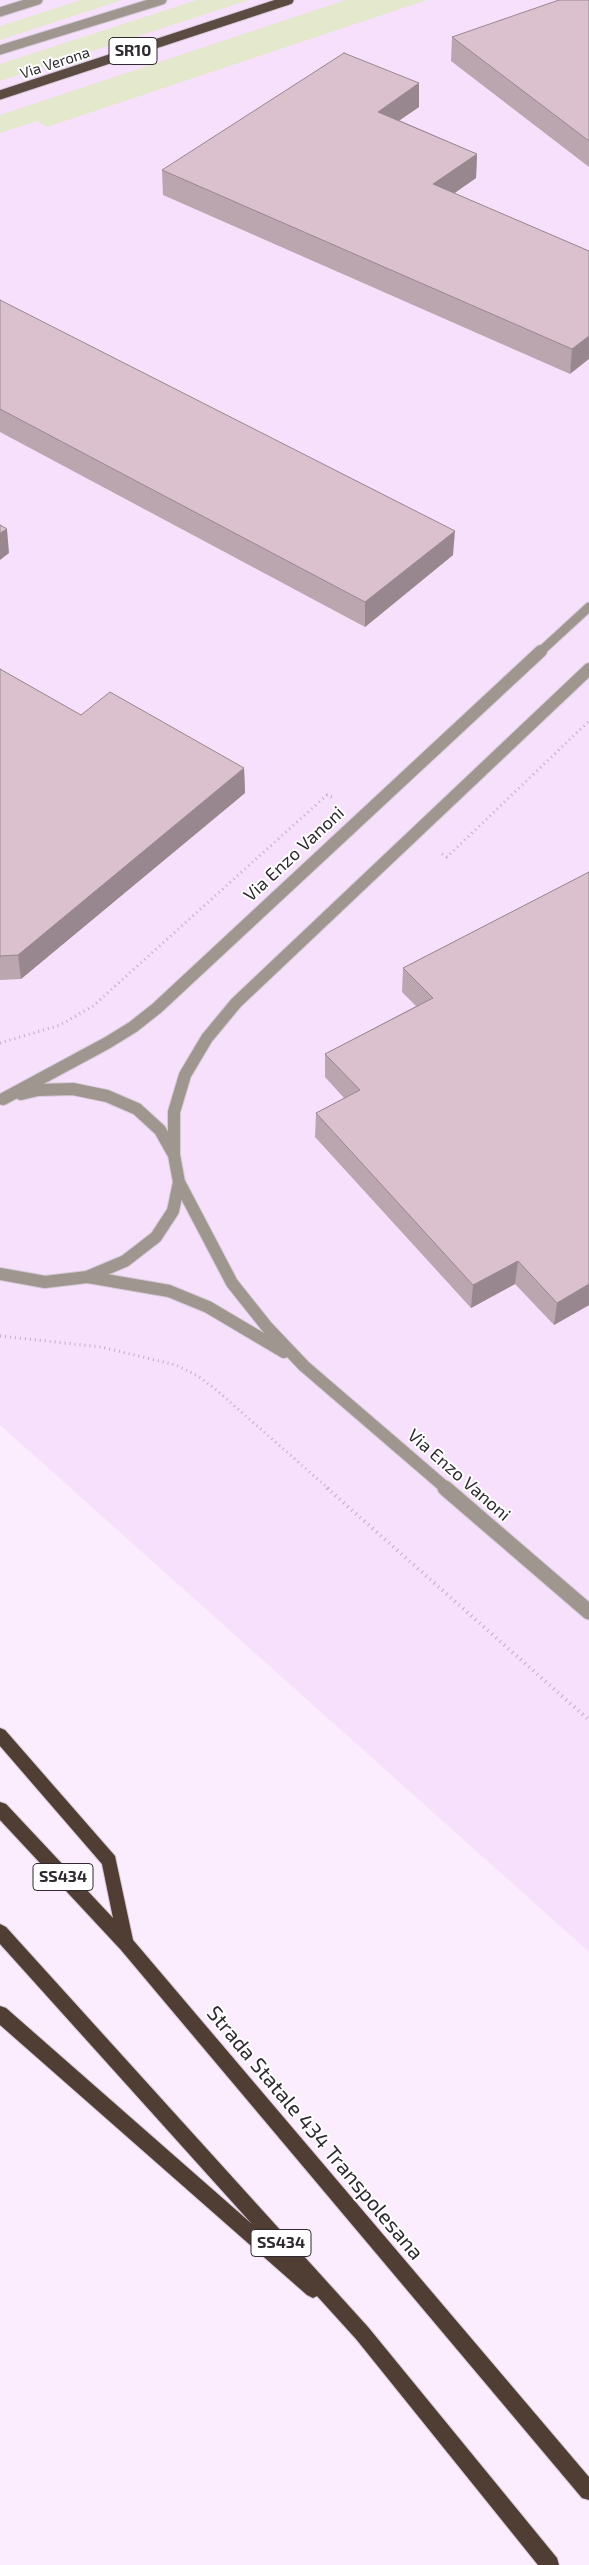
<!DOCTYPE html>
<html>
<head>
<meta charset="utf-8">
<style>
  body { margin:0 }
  canvas { display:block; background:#fbedfe }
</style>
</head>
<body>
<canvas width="589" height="2565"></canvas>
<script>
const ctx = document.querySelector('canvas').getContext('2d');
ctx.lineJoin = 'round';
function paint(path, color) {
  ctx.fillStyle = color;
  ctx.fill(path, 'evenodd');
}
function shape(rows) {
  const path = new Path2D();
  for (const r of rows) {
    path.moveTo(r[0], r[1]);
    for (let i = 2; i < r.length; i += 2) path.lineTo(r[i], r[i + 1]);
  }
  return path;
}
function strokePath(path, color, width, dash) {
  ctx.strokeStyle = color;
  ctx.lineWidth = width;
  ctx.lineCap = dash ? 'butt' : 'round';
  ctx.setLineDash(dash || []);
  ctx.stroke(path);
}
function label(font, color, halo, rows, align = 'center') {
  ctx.font = font + ' "Exo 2",sans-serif';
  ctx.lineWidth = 4;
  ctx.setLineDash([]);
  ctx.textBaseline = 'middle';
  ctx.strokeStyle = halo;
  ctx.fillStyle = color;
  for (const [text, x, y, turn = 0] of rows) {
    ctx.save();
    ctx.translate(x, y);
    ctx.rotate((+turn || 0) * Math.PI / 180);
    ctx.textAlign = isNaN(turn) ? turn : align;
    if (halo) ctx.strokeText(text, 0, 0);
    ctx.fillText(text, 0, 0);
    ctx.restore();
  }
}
const built = shape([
  [0,0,589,0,589,1952,0,1425]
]);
const green = shape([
  [81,0,122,0,0,40,0,26],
  [197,0,249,0,0,81,0,64],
  [346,0,427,0,47,127,37,121,0,133,0,115]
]);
const pathFar1 = shape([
  [442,854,447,857,589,721],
  [0,1043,60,1025,93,1006,327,795,334,798],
  [0,1336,101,1347,176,1365,196,1375,214,1388,329,1489]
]);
const path = shape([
  [327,1488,589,1720]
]);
const minorFar2 = shape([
  [0,12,38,0],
  [0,50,162,0],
  [540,652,589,607]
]);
const minorFar1 = shape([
  [3,1099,107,1043,133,1027,157,1008,541,651],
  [174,1155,174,1112,185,1075,207,1038,236,1003,589,669],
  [179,1182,232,1283,267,1327,304,1366,447,1489],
  [0,1274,45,1282,87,1277,125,1261,156,1237,173,1211,179,1182,174,1155,160,1130,137,1109,107,1096,73,1089,38,1090,21,1094],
  [88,1277,169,1291,208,1307,284,1352]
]);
const minor = shape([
  [445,1488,589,1612]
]);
const primary = shape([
  [0,95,289,0]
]);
const trunk = shape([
  [0,1728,5,1730,115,1856,133,1940,589,2477,589,2500,582,2498,121,1950,0,1820,0,1802,6,1804,113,1918,102,1864,0,1746,0,1728],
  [0,1924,6,1927,368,2327,557,2558,559,2565,538,2565,356,2339,317,2296,313,2298,307,2295,0,2025,0,2006,6,2008,252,2224,0,1944,0,1924]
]);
const wall = shape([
  [589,0,589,167,451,61,452,37],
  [419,107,399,120,477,154,476,178,454,193,589,251,570,374,163,195,162,170],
  [0,300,453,555,365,627,0,432],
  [0,669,81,715,244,768,245,793,21,979,0,980],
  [589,872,589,1305,554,1325,515,1284,471,1308,315,1137,316,1113,344,1098,325,1077,325,1054,416,1006,402,992,403,968]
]);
const shadedWall = shape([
  [419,83,419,107,377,136,378,112],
  [477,154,476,178,432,209,433,184],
  [589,336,589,359,570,374,572,349],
  [7,529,9,553,0,560,0,533],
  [455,531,453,555,365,627,365,602],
  [244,768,245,793,21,979,18,955],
  [518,1261,515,1284,471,1308,473,1285],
  [589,1284,589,1305,554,1325,557,1303]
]);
const building = shape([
  [559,0,589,0,589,141,452,37,559,0],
  [344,53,419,83,378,112,477,154,433,184,589,251,589,336,572,349,162,170,344,53],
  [0,300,455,531,365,602,0,409,0,300],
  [0,525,7,529,0,533,0,525],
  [0,669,81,715,110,692,244,768,18,955,0,956,0,669],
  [589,872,589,1284,557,1303,518,1261,473,1285,316,1113,360,1090,325,1054,433,998,403,968,589,872]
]);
const farStreetnames = [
  ["Via Verona",55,63,-18]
];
const shields = [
  [133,51,48],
  [63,1877,60],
  [281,2243,60]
];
const shieldNames = [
  ["SR10",133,51],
  ["SS434",63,1877],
  ["SS434",281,2243]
];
const streetNames = [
  ["Via Enzo Vanoni",294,854,-43],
  ["Via Enzo Vanoni",459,1475,41]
];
const nearStreetnames = [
  ["Strada Statale 434 Transpolesana",315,2133,50]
];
paint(built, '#f7e0fb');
paint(green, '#e4e8cd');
strokePath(minorFar2, '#d6cad9', 11);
strokePath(minorFar1, '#d6cad9', 14);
strokePath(minor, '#d6cad9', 17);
strokePath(primary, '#d6cad9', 11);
strokePath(trunk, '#d6cad9', 2);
strokePath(pathFar1, '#bcb1be', 3, [1, 4]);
strokePath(path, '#bcb1be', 4, [1, 4.5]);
strokePath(minorFar2, '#a09690', 9);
strokePath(minorFar1, '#a09690', 12);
strokePath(minor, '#a09690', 15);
strokePath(primary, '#5c4b42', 9);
paint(trunk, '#503e34');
paint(wall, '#bba6b0');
paint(shadedWall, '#998790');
paint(building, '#dac1cd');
strokePath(building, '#998790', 1);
label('15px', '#2f2930', '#fff', farStreetnames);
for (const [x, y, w] of shields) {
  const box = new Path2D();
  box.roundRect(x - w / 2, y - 13.5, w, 27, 4);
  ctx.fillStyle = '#fff';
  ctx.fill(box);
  strokePath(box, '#2f2930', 1);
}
label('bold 16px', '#2f2930', null, shieldNames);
label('18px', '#2f2930', '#fff', streetNames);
label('21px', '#2f2930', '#fff', nearStreetnames);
</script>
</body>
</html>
